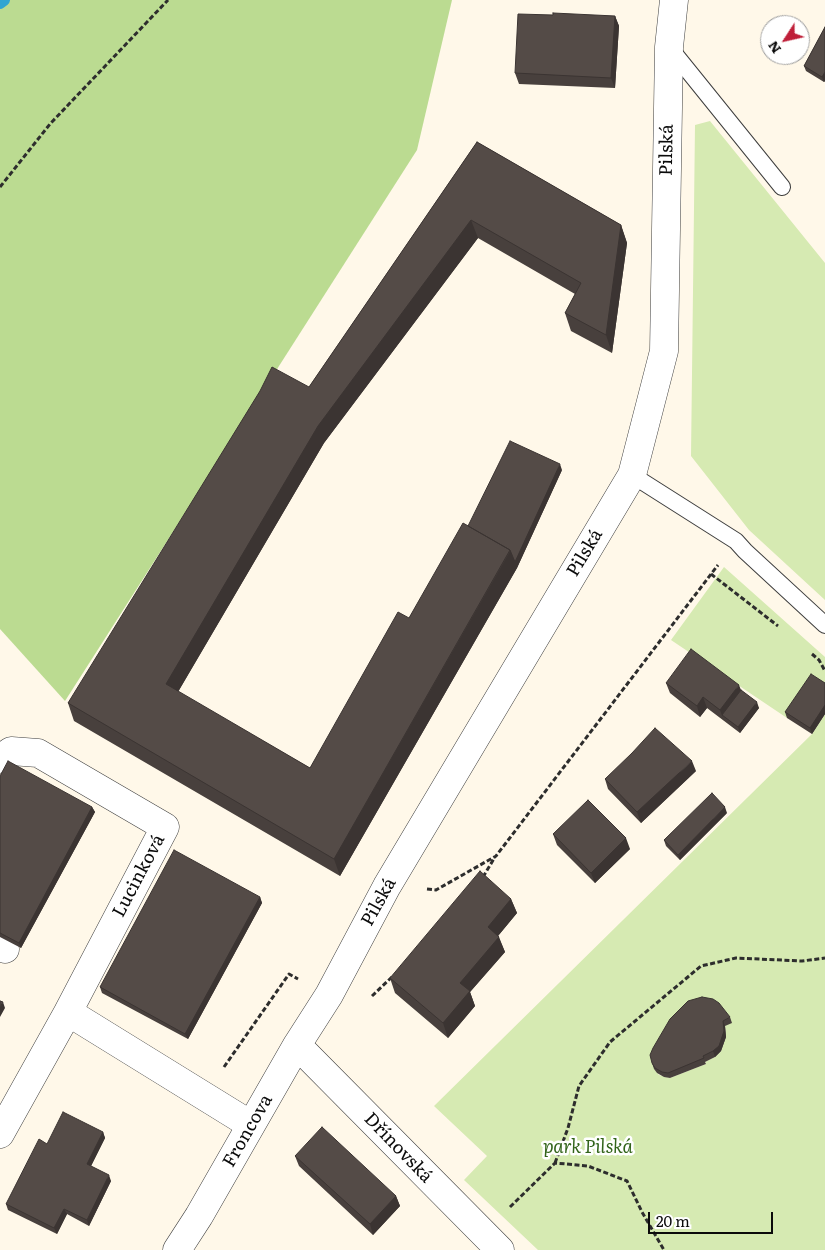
<!DOCTYPE html>
<html>
<head>
<meta charset="utf-8">
<style>
  body { margin:0 }
  #map { position:relative; width:825px; height:1250px; overflow:hidden; background:#fff8e9; font-family:Literata,serif }
  canvas { display:block }
  .north { position:absolute; left:760px; top:15px; width:50px; height:50px; box-sizing:border-box; background:#fff; border:1px solid #9d9d9d; border-radius:50%; rotate:235deg; font-size:14px; font-weight:700; line-height:20px; text-align:center; color:#0b0b0b }
  .north::after { content:''; display:block; margin:auto; width:18px; height:22px; background:#bf1f39; clip-path:polygon(50% 0,100% 100%,50% 72%,0 100%) }
  .scale { position:absolute; left:648px; top:1212px; width:125px; height:22px; box-sizing:border-box; border:2px solid #0b0b0b; border-top:0; padding-left:6px; font-size:15px; line-height:18px; white-space:nowrap; color:#0b0b0b; -webkit-text-stroke:4px #fff; paint-order:stroke }
</style>
</head>
<body>
<div id="map">
<canvas width="825" height="1250"></canvas>
<div class="north">N</div>
<div class="scale">20 m</div>
</div>
<script>
const ctx = document.querySelector('canvas').getContext('2d');
ctx.lineJoin = 'round';
function paint(path, color) {
  ctx.fillStyle = color;
  ctx.fill(path, 'evenodd');
}
function shape(rows) {
  const path = new Path2D();
  for (const r of rows) {
    path.moveTo(r[0], r[1]);
    for (let i = 2; i < r.length; i += 2) path.lineTo(r[i], r[i + 1]);
  }
  return path;
}
function strokePath(path, color, width, dash) {
  ctx.strokeStyle = color;
  ctx.lineWidth = width;
  ctx.lineCap = dash ? 'butt' : 'round';
  ctx.setLineDash(dash || []);
  ctx.stroke(path);
}
function label(font, color, halo, rows, align = 'center') {
  ctx.font = font + ' Literata,serif';
  ctx.lineWidth = 5;
  ctx.setLineDash([]);
  ctx.textBaseline = 'middle';
  ctx.strokeStyle = halo;
  ctx.fillStyle = color;
  for (const [text, x, y, turn = 0] of rows) {
    ctx.save();
    ctx.translate(x, y);
    ctx.rotate((+turn || 0) * Math.PI / 180);
    ctx.textAlign = isNaN(turn) ? turn : align;
    if (halo) ctx.strokeText(text, 0, 0);
    ctx.fillText(text, 0, 0);
    ctx.restore();
  }
}
const green = shape([
  [710,121,825,263,825,600,749,530,691,456,695,125],
  [724,567,825,657,825,687,813,680,787,718,671,640],
  [825,714,825,1250,538,1250,464,1180,487,1156,434,1106,812,734],
  [725,1026,726,1037,721,1051,715,1057,705,1062,706,1064,670,1078,659,1075,654,1069]
]);
const forest = shape([
  [0,0,452,0,417,150,65,701,0,629]
]);
const stream = shape([
  [0,3,4,0]
]);
const path = shape([
  [0,187,50,124,168,0],
  [711,574,778,626],
  [812,654,819,660,825,671],
  [483,877,495,857],
  [427,889,436,890,496,856,718,565],
  [372,996,393,976],
  [224,1067,289,974,298,979],
  [555,1163,568,1128,579,1086,610,1042,701,966,736,958,802,961,825,958],
  [510,1207,555,1163,588,1166,627,1181,642,1212,664,1250]
]);
const lane = shape([
  [669,47,782,187],
  [632,475,736,541,745,551,825,625]
]);
const street = shape([
  [0,759,11,751,38,753,165,827,68,1012,0,1134],
  [0,947,5,949],
  [68,1012,251,1125],
  [297,1045,500,1250],
  [177,1250,199,1216,297,1045,329,995,387,886,632,475,664,351,669,47,674,0]
]);
const wall = shape([
  [553,15,615,16,619,26,615,88,519,84,515,73],
  [825,27,825,81,824,82,806,71,804,66],
  [477,142,621,225,627,243,612,353,571,331,565,313,575,294,478,238,324,443,178,692,310,768,409,618,468,526,562,470,517,568,340,876,74,721,68,703,309,387],
  [666,683,741,690,759,708,740,733,707,708,700,717,670,693],
  [825,683,825,714,812,734,787,718,785,712],
  [696,771,641,823,608,789,605,779],
  [0,776,92,807,95,812,21,948,0,937],
  [727,813,680,860,666,846,664,840],
  [553,834,630,849,595,883,557,845],
  [260,897,262,903,188,1039,102,993,100,987],
  [511,899,517,913,498,936,505,952,470,992,475,1006,448,1038,395,993,390,978],
  [730,1017,732,1023,725,1026,726,1037,721,1051,715,1057,705,1062,706,1064,670,1078,664,1077,657,1073,654,1069,652,1063,653,1048],
  [103,1132,105,1138,91,1166,111,1181,89,1226,67,1214,57,1234,8,1210,6,1204],
  [295,1156,396,1196,400,1206,373,1235,299,1166]
]);
const shadedWall = shape([
  [615,16,619,26,615,88,611,78],
  [825,72,825,81,824,82,822,77],
  [471,220,478,238,324,443,172,702,166,684,318,426],
  [621,225,627,243,612,353,606,335],
  [560,464,562,470,517,568,340,876,334,859],
  [739,685,743,695,722,715,724,721,720,710],
  [703,697,707,708,700,717,697,706],
  [757,702,759,708,740,733,738,727],
  [825,705,825,714,812,734,810,728],
  [692,761,696,771,641,823,637,812],
  [92,807,95,812,21,948,19,943],
  [725,807,727,813,680,860,678,855],
  [626,838,630,849,595,883,591,873],
  [260,897,262,903,188,1039,185,1034],
  [511,899,517,913,493,942,488,927],
  [499,937,505,952,470,992,475,1006,448,1038,443,1023,460,983],
  [3,1002,5,1008,0,1017,0,1007],
  [723,1021,725,1026,726,1037,721,1051,715,1057,713,1051],
  [103,1132,105,1138,89,1170,87,1164],
  [109,1175,111,1181,89,1226,87,1220],
  [396,1196,400,1206,373,1235,370,1224],
  [64,1209,67,1214,57,1234,54,1228]
]);
const building = shape([
  [553,13,615,16,611,78,515,73,518,14,553,15,553,13],
  [825,27,825,72,822,77,804,66,825,27],
  [477,142,621,225,606,335,565,313,581,283,471,220,318,426,166,684,310,768,398,612,409,618,463,523,510,550,334,859,68,703,260,391,272,367,309,387,477,142],
  [510,441,560,464,515,562,510,550,468,526,510,441],
  [691,649,739,685,720,710,703,697,697,706,666,683,691,649],
  [811,674,825,683,825,705,810,728,785,712,811,674],
  [741,690,757,702,738,727,722,715,741,690],
  [655,728,692,761,637,812,605,779,632,753,655,728],
  [8,761,92,807,19,943,0,933,0,776,8,761],
  [712,793,725,807,678,855,664,840,712,793],
  [588,800,626,838,591,873,553,834,588,800],
  [174,850,260,897,185,1034,100,987,174,850],
  [480,871,511,899,488,927,499,937,460,983,470,991,443,1023,390,978,480,871],
  [702,997,713,999,719,1003,730,1017,723,1021,724,1031,719,1046,713,1051,703,1056,704,1058,668,1073,662,1072,655,1068,652,1063,650,1055,653,1048,670,1019,688,1001,702,997],
  [0,1001,3,1002,0,1007,0,1001],
  [63,1112,103,1132,87,1164,109,1175,87,1220,64,1209,54,1228,6,1204,39,1139,47,1144,63,1112],
  [322,1127,396,1196,370,1224,295,1156,322,1127]
]);
const streetNames = [
  ["Pilská",667,150,-89],
  ["Pilská",585,553,-59],
  ["Lucinková",139,876,-62],
  ["Pilská",379,902,-61],
  ["Froncova",248,1131,-60],
  ["Dřínovská",398,1148,46]
];
const parkNames = [
  ["park Pilská",588,1148]
];
paint(green, '#d6eab2');
paint(forest, '#bbdb91');
strokePath(stream, '#30a5d2', 12);
strokePath(lane, '#3e3e3e', 18);
strokePath(street, '#3e3e3e', 29);
strokePath(path, '#2d2d2d', 3, [5, 2.5]);
strokePath(lane, '#fff', 16);
strokePath(street, '#fff', 28);
paint(wall, '#48403d');
paint(shadedWall, '#3b3432');
paint(building, '#544b47');
strokePath(building, '#3b3432', 1);
label('18px', '#0b0b0b', '#fff', streetNames);
label('italic 18px', '#32641a', '#fff', parkNames);
</script>
</body>
</html>
